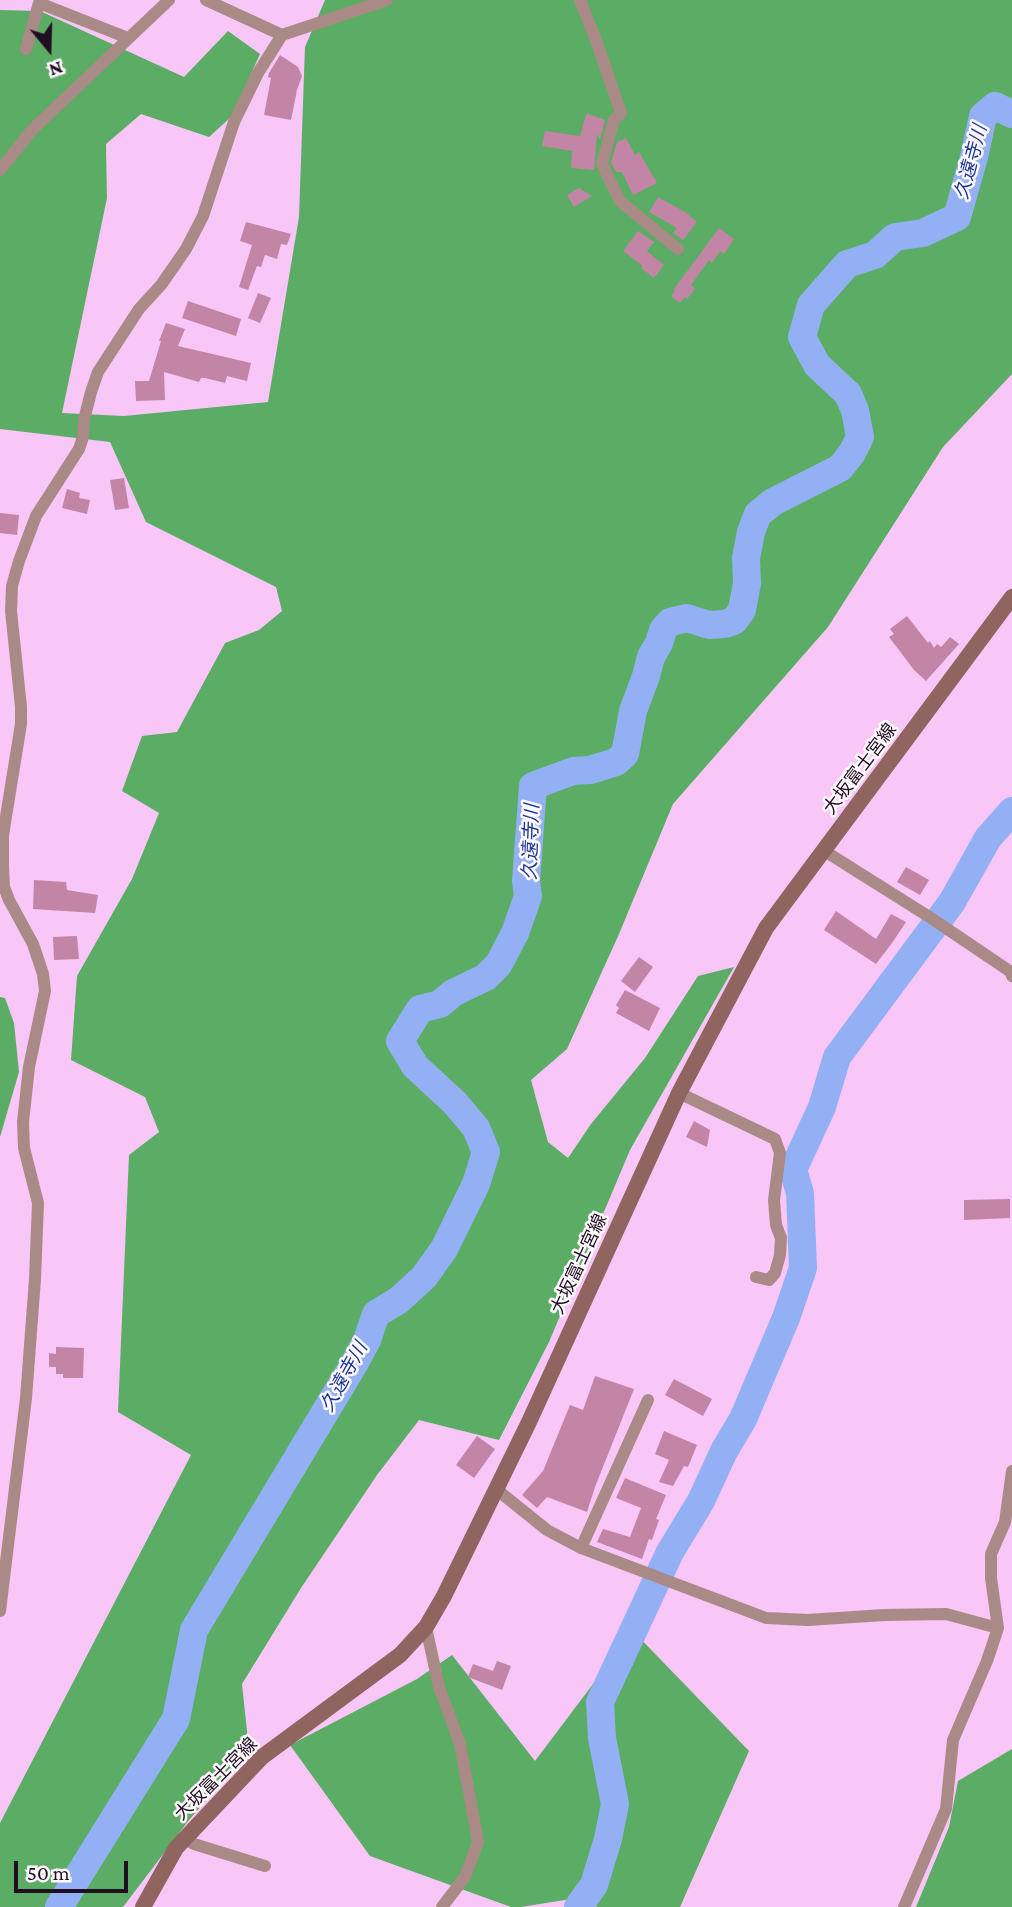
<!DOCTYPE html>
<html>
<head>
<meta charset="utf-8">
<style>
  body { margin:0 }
  #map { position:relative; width:1012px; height:1907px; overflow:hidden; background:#f9c6f8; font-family:"Crimson Pro",serif }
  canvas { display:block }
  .north { position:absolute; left:14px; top:14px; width:70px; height:70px; -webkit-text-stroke:5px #fef9fe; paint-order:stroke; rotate:161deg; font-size:19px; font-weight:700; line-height:28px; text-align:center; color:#210f21 }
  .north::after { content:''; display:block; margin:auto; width:24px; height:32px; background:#210f21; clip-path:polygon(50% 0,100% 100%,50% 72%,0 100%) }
  .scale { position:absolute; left:14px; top:1861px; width:114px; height:32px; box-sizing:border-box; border:4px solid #210f21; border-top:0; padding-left:9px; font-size:21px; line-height:24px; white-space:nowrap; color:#210f21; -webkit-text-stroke:5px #fef9fe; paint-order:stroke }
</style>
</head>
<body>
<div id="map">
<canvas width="1012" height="1907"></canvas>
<div class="north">N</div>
<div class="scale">50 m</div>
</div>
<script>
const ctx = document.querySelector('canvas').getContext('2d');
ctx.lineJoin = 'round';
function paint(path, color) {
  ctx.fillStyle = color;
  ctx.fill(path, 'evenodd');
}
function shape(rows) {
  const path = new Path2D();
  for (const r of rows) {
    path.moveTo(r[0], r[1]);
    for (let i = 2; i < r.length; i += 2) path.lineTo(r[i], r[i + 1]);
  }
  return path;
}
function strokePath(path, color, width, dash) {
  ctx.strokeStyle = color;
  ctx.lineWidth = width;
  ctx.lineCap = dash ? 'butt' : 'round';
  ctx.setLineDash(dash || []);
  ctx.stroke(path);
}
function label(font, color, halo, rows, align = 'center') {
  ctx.font = font + ' "Crimson Pro","Noto Sans JP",serif';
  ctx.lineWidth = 5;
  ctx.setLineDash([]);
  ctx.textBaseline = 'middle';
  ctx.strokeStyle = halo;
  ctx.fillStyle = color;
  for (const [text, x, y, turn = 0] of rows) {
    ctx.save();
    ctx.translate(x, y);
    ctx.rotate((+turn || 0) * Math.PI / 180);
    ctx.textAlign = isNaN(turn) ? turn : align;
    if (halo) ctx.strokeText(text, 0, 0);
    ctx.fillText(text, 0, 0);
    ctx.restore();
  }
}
const forest = shape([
  [325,0,1012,0,1012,374,943,447,828,627,673,804,619,934,567,1049,531,1080,548,1142,568,1158,591,1124,645,1058,698,976,734,967,630,1150,549,1342,499,1440,419,1420,377,1475,301,1588,242,1684,249,1750,189,1820,123,1907,0,1907,0,1823,191,1455,118,1412,129,1155,159,1132,145,1097,71,1060,77,976,132,879,159,813,122,791,142,736,177,732,225,643,259,630,282,611,276,587,146,522,110,442,0,429,0,10,40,11,184,77,228,31,260,54,232,116,209,137,141,114,106,144,107,198,62,413,124,416,268,402,299,217,305,47],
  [0,997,5,998,14,1023,19,1072,0,1137],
  [633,1631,749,1751,680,1907,598,1907,571,1899,521,1907,511,1907,370,1856,290,1745,417,1679,452,1655,535,1761],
  [1012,1749,1012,1907,916,1907,949,1827,958,1781]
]);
const river = shape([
  [59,1907,176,1719,194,1630,354,1364,367,1340,376,1314,399,1300,424,1277,444,1249,476,1184,486,1152,476,1128,455,1103,415,1066,400,1041,420,1009,440,1004,453,993,486,977,498,965,503,956,515,933,528,896,526,881,533,786,573,771,590,770,616,762,625,754,633,711,646,676,651,657,659,643,663,630,670,622,687,618,709,625,724,624,734,621,742,610,747,583,746,558,751,532,758,514,773,502,840,468,852,453,860,437,855,410,848,394,817,365,802,337,811,305,847,264,875,255,895,237,923,233,957,217,974,157,983,116,995,106,1012,114],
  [578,1907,594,1885,608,1839,615,1804,602,1738,600,1702,670,1552,701,1501,724,1451,743,1419,786,1318,803,1268,800,1193,793,1170,822,1107,837,1057,952,902,988,838,1012,811]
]);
const building = shape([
  [280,55,298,67,302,76,297,90,291,120,264,115,271,78,268,77,269,73],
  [586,113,605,120,600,140,597,134,594,170,571,168,572,151,542,146,545,131,580,136,586,115,588,116],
  [626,138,635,155,639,152,657,183,633,195,622,172,616,172,611,163,617,142],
  [579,188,592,196,574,207,567,195],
  [658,197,685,212,697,222,683,240,673,233,677,228,649,212],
  [246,222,291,234,287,245,281,244,277,259,265,255,261,267,257,266,248,290,239,287,252,245,240,241],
  [719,228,734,239,724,254,720,251,712,263,709,260,691,285,695,289,687,299,685,297,680,303,671,296,675,290,674,289],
  [638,231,654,242,647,251,664,265,654,278,641,268,643,266,623,251],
  [258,293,271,298,260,323,248,318],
  [188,301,241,319,236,336,182,318],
  [166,323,185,329,178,346,251,363,247,381,227,376,225,383,205,378,201,378,199,382,164,372,165,400,136,401,135,381,149,381,161,341,159,341],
  [124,478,129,508,115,510,110,480],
  [67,489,80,493,79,498,90,500,87,514,62,508],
  [0,513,19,515,17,535,0,533],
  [907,616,928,643,930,641,934,648,937,644,941,647,950,637,959,644,926,681,914,670,889,637,894,634,890,629],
  [906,867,929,880,920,895,897,882],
  [34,880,66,882,67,890,98,895,95,913,33,909],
  [836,911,876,939,891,914,906,922,892,943,876,964,824,930],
  [77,936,79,959,54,960,53,937],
  [639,957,653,967,635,992,621,981],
  [625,990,660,1008,649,1031,616,1013,619,1008,616,1005],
  [694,1121,710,1130,707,1147,686,1137],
  [1010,1199,1010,1218,964,1220,964,1200],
  [56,1347,84,1348,83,1378,63,1378,63,1374,56,1374,56,1367,49,1367,49,1353,56,1354],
  [595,1376,634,1389,595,1487,587,1512,547,1497,537,1508,522,1495,543,1471,570,1405,583,1410],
  [674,1379,712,1399,703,1416,665,1395],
  [664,1431,697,1445,688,1467,684,1466,673,1486,659,1482,669,1460,655,1454],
  [477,1436,495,1449,474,1478,456,1465],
  [625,1478,666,1495,656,1519,659,1520,652,1540,649,1539,642,1559,597,1542,603,1529,630,1537,641,1508,616,1498],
  [497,1661,511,1666,502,1690,468,1677,473,1664,493,1671]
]);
const minor = shape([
  [206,0,282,35],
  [580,0,597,43,621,113,614,120,602,164,620,201,678,249],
  [26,49,39,3,128,38],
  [0,170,32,130,169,0],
  [823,850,931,918,1011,972,1012,976],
  [679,1093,775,1139,780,1153,774,1200,776,1225,781,1238,780,1255,775,1273,769,1280,756,1277],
  [496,1489,547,1530,581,1548,766,1618,808,1620,884,1615,946,1614,998,1628],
  [581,1548,648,1400],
  [0,1611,26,1398,35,1279,38,1203,24,1148,23,1122,29,1067,45,991,43,974,33,944,9,900,4,887,3,866,3,835,21,724,21,707,11,611,12,586,19,561,36,516,79,449,83,437,84,420,91,392,98,372,139,309,161,285,186,249,203,216,234,122,258,73,282,35,387,0],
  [426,1627,439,1687,460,1744,478,1842,465,1877,442,1907],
  [184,1839,194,1844,265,1866],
  [904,1907,946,1809,953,1740,987,1661,998,1628,991,1578,991,1554,1005,1522,1012,1471]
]);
const secondary = shape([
  [143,1907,176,1848,262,1757,400,1655,426,1627,444,1596,529,1422,679,1093,766,928,1012,597]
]);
const streetNames = [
  ["大坂富士宮線",860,769,-53],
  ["大坂富士宮線",579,1264,-65],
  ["大坂富士宮線",216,1779,-45]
];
const waterNames = [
  ["久遠寺川",971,162,-75],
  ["久遠寺川",531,842,-88],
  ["久遠寺川",344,1377,-61]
];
paint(forest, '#5bac64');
strokePath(river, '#93b0f5', 28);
paint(building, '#c285a6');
strokePath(minor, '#aa8a86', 12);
strokePath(secondary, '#90645f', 16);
label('18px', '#210f21', '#fef9fe', streetNames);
label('italic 19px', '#1c3797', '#fef9fe', waterNames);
</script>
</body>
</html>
